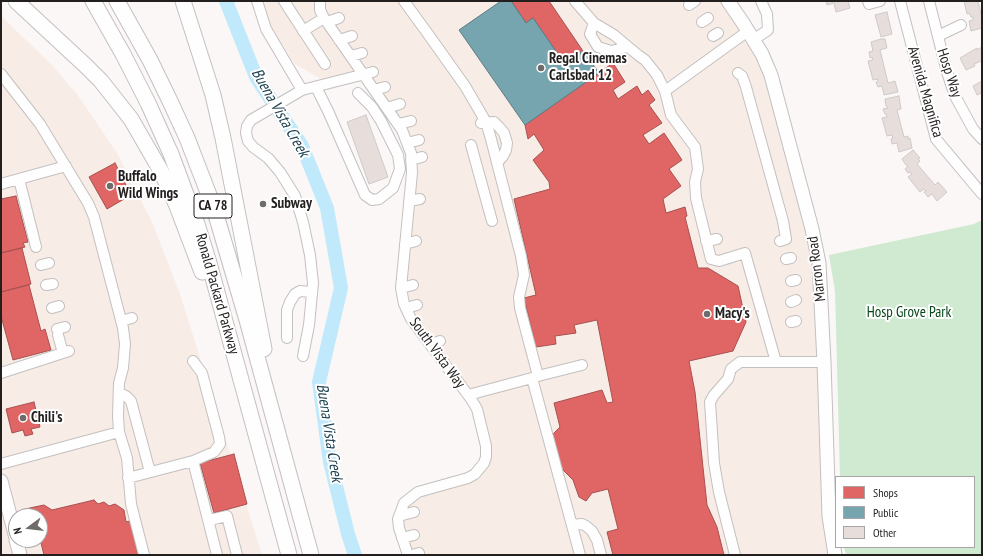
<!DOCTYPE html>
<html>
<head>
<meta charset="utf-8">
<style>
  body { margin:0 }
  #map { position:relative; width:983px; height:556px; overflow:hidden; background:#fbf7f6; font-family:"PT Sans Narrow",sans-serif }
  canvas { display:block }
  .frame { position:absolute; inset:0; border:2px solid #221f1e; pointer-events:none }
  .legend { position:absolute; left:835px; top:476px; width:140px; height:72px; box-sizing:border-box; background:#fff; border:1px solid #a7a5a5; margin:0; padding:5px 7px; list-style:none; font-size:12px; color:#221f1e }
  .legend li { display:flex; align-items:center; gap:8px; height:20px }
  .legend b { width:20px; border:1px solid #a7a5a5 }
  .north { position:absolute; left:8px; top:508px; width:40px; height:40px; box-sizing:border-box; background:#fff; border:1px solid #a7a5a5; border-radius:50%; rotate:255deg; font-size:11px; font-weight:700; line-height:16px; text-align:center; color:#221f1e }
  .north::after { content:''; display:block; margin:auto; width:14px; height:18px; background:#6e6b6a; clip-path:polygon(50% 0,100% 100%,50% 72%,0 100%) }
</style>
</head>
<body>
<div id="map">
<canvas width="983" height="556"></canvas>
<div class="frame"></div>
<ul class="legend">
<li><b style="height:11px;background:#e06666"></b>Shops</li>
<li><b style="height:11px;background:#76a5af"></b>Public</li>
<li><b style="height:11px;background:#e7dddb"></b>Other</li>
</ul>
<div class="north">N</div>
</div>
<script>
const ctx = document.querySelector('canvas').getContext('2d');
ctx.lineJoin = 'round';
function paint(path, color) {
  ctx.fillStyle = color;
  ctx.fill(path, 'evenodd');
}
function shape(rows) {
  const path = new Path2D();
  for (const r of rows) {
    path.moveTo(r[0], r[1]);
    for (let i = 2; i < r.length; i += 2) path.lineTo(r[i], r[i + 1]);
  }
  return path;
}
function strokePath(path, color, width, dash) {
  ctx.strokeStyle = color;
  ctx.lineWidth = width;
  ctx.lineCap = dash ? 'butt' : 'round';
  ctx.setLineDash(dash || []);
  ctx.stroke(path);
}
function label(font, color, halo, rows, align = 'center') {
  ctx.font = font + ' "PT Sans Narrow",sans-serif';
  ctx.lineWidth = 4;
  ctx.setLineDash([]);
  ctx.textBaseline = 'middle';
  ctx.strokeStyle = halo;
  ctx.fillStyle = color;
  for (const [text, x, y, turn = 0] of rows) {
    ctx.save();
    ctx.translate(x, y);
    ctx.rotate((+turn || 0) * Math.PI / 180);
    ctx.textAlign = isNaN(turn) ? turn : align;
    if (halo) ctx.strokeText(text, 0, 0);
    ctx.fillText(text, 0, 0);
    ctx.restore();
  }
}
const commercial = shape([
  [259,1,727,1,760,49,813,229,834,555,408,555,401,533,405,501,468,478,484,462,478,414,403,297,409,147,364,75,330,84,295,64,269,24],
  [1,16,51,64,77,94,117,153,152,222,180,294,262,555,21,555,17,540,40,540,40,516,16,516,1,481],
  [1,488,19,555,1,555]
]);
const green = shape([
  [982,220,982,555,846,555,844,547,974,547,974,477,840,477,835,291,829,255,974,224]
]);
const shops = shape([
  [511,1,549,1,583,51,566,63,562,56,560,57,533,18,526,23,511,1],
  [613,63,625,82,613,90,618,99,637,86,642,95,648,90,655,100,649,105,662,123,643,135,649,144,664,133,682,160,669,169,681,186,663,199,666,213,685,207,687,216,685,217,698,268,708,268,738,286,746,322,733,351,689,361,695,392,707,505,717,527,724,555,613,555,607,532,618,529,608,489,592,493,586,501,579,497,573,480,560,467,552,435,560,427,554,403,602,390,607,403,613,402,597,320,574,325,576,333,555,336,556,344,536,347,524,298,536,295,514,199,550,189,549,182,533,160,544,150,534,134,528,139,525,125,613,63],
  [115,163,131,195,107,209,89,177,115,163],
  [16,196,28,242,23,243,25,247,1,253,1,199,16,196],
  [22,248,31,284,1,292,1,253,22,248],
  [29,285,41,331,45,329,51,350,13,360,1,316,1,292,29,285],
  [34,402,40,427,31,429,33,434,25,436,23,430,12,433,6,409,34,402],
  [234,454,247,504,214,513,200,463,234,454],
  [94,500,98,504,104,502,109,506,115,504,124,510,126,522,130,521,138,555,44,555,40,539,40,516,27,516,25,509,44,505,52,510,94,500]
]);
const public = shape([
  [501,1,511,1,526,23,533,18,560,57,562,56,566,63,583,51,599,73,525,125,459,30,501,1]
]);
const river = shape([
  [226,1,256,77,302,146,327,208,341,288,319,382,330,462,348,534,355,555]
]);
const building = shape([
  [826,1,848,1,850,8,836,12,834,3,827,5,826,1],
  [964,1,978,1,982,18,982,28,971,31,969,21,973,20,973,17,971,17,969,13,967,14,964,1],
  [887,12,892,34,881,37,875,15,887,12],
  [881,39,885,39,887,48,880,50,888,83,895,81,898,92,884,95,882,86,878,87,876,82,878,81,878,79,873,80,868,61,873,60,872,57,870,58,869,52,873,51,871,42,881,39],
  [982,47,982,62,981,61,974,64,975,66,966,70,960,58,977,48,977,50,982,47],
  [982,81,982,95,981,93,977,95,973,86,982,81],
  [899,96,901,109,897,110,904,137,908,136,908,139,910,138,912,148,899,152,897,143,892,144,891,139,893,138,892,135,887,136,882,118,887,117,886,114,885,114,883,109,888,108,886,106,885,99,899,96],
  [366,115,388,177,369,184,347,122,366,115],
  [913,150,920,158,918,159,920,161,917,164,935,185,938,182,947,192,937,201,932,194,928,197,924,192,926,191,924,189,920,192,908,177,912,174,910,172,908,173,905,169,908,166,906,165,902,159,913,150]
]);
const minor = shape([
  [257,1,266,29,302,90],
  [284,1,325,64],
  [320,1,320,10,324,18,402,130,411,153,412,173,401,288,404,304,411,319,471,399,477,409,486,446,486,457,484,463,475,474,468,478,418,492,404,503,398,519,399,528,408,555],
  [404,1,428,34,465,86,486,122,491,139,521,256,524,275,519,297,520,308,538,376,532,378,580,555],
  [575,1,594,23,614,35,638,55,645,60,657,75,665,91,671,115,695,147,698,169,695,182,696,198,711,259,719,261,745,253,776,362],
  [868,1,869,4,880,1],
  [900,1,936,139,982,194],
  [929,1,947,72,955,96,973,129,982,139],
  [689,5,695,1],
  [327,22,339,18],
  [702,22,708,18],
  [594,23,590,34,598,47,611,51,628,47],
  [303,31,324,18],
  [713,36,718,33],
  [938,36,961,25],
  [339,40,352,36],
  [753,40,768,30,767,14,761,1],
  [351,56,362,53],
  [738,73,742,76,746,87,783,221,786,239,780,241],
  [1,74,40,124,88,203,94,217,123,328,125,344,123,368,119,383,118,416,119,432,127,458,131,504,144,555],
  [316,87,328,111,365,195,372,200,379,199,393,188,400,169,398,155,381,121,372,107,358,93],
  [374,90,385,87],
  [665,91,748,31],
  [387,108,400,104],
  [481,123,494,122,499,127,504,133,507,143,506,150,503,156,497,163],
  [398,124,411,121],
  [407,143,419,140],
  [471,145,492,221],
  [411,160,422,157],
  [19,179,36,247],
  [1,184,66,166],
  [409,201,420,199],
  [706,241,717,239],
  [405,244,416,241],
  [786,259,791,258],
  [41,265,49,263],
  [791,281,796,280],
  [46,285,53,284],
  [401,288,413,285],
  [791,302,796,300],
  [52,308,59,306],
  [406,308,417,305],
  [121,321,132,318],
  [791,322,796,321],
  [57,329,65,327],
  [58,335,63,353],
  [287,338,287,310,290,302,295,294,300,291,312,292],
  [430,344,440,341],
  [303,356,309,325,313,283,310,255,303,222,295,196,280,172,268,158,253,147,248,141,246,133,247,126,251,120,302,90,373,72],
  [1,373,69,351],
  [538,376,582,365],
  [119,393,126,396,131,401,150,472],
  [468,395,532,378],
  [193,461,217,555],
  [1,464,119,432],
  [128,478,193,461,214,452,220,444,219,437,202,373,193,361],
  [399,516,414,512],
  [209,520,227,516,237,555],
  [572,525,582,524,586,526,592,531,597,540,601,555],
  [402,538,414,535],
  [412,555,419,553],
  [735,555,719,492,714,463,710,402,714,395,728,379,731,369,740,362,824,362]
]);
const major = shape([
  [728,1,743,23,762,54,771,75,812,229,819,263,824,362,829,516,835,555],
  [1,481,16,538],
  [16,540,20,555]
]);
const highway = shape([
  [16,1,86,66,101,81,131,119,161,171,177,206,202,272],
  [93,1,123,54,148,103,171,154,197,224,209,263,289,555],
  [117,1,150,60,169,99,187,138,214,208,247,320,311,555],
  [183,1,213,95,223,138,264,349]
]);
const markers = [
  [541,68,4,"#6e6b6a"],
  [110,186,4,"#6e6b6a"],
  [263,204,4,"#6e6b6a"],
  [707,314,4,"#6e6b6a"],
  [23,418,4,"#6e6b6a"]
];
const shields = [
  [213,206,38]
];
const shieldNames = [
  ["CA 78",213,206]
];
const poiNames = [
  ["Regal Cinemas",549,59],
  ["Carlsbad 12",549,76],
  ["Buffalo",118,177],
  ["Wild Wings",118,194],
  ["Subway",271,204],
  ["Macy's",715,314],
  ["Chili's",31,418]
];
const streetNames = [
  ["Hosp Way",949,73,72],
  ["Avenida Magnifica",925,92,74],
  ["Marron Road",817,269,-97],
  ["Ronald Packard Parkway",217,294,74],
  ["South Vista Way",437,353,54]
];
const parkNames = [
  ["Hosp Grove Park",909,313]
];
const waterNames = [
  ["Buena Vista Creek",280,113,60],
  ["Buena Vista Creek",329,433,81]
];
paint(commercial, '#f8ece6');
paint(green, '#d0ead1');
paint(shops, '#e06666');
strokePath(shops, '#a75150', 1);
paint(public, '#76a5af');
strokePath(public, '#5d7d84', 1);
strokePath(river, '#c0e9fb', 14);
paint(building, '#e7dddb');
strokePath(building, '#cdcac9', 1);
strokePath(minor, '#c3c0bf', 12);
strokePath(major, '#c3c0bf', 15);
strokePath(highway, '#c3c0bf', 17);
strokePath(minor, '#fefefe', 10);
strokePath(major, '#fefefe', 13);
strokePath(highway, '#fefefe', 15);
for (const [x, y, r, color] of markers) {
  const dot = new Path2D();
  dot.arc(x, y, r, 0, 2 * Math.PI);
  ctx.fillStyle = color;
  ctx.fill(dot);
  strokePath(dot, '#fff', 1.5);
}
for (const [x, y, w] of shields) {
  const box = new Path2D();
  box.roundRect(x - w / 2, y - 12, w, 24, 3);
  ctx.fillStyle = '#fff';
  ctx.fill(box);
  strokePath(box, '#221f1e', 1);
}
label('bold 14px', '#221f1e', null, shieldNames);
label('bold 15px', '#221f1e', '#fff', poiNames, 'left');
label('15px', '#221f1e', '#fff', streetNames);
label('15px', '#074618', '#fff', parkNames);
label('italic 16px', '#1d414f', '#fff', waterNames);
</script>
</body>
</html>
